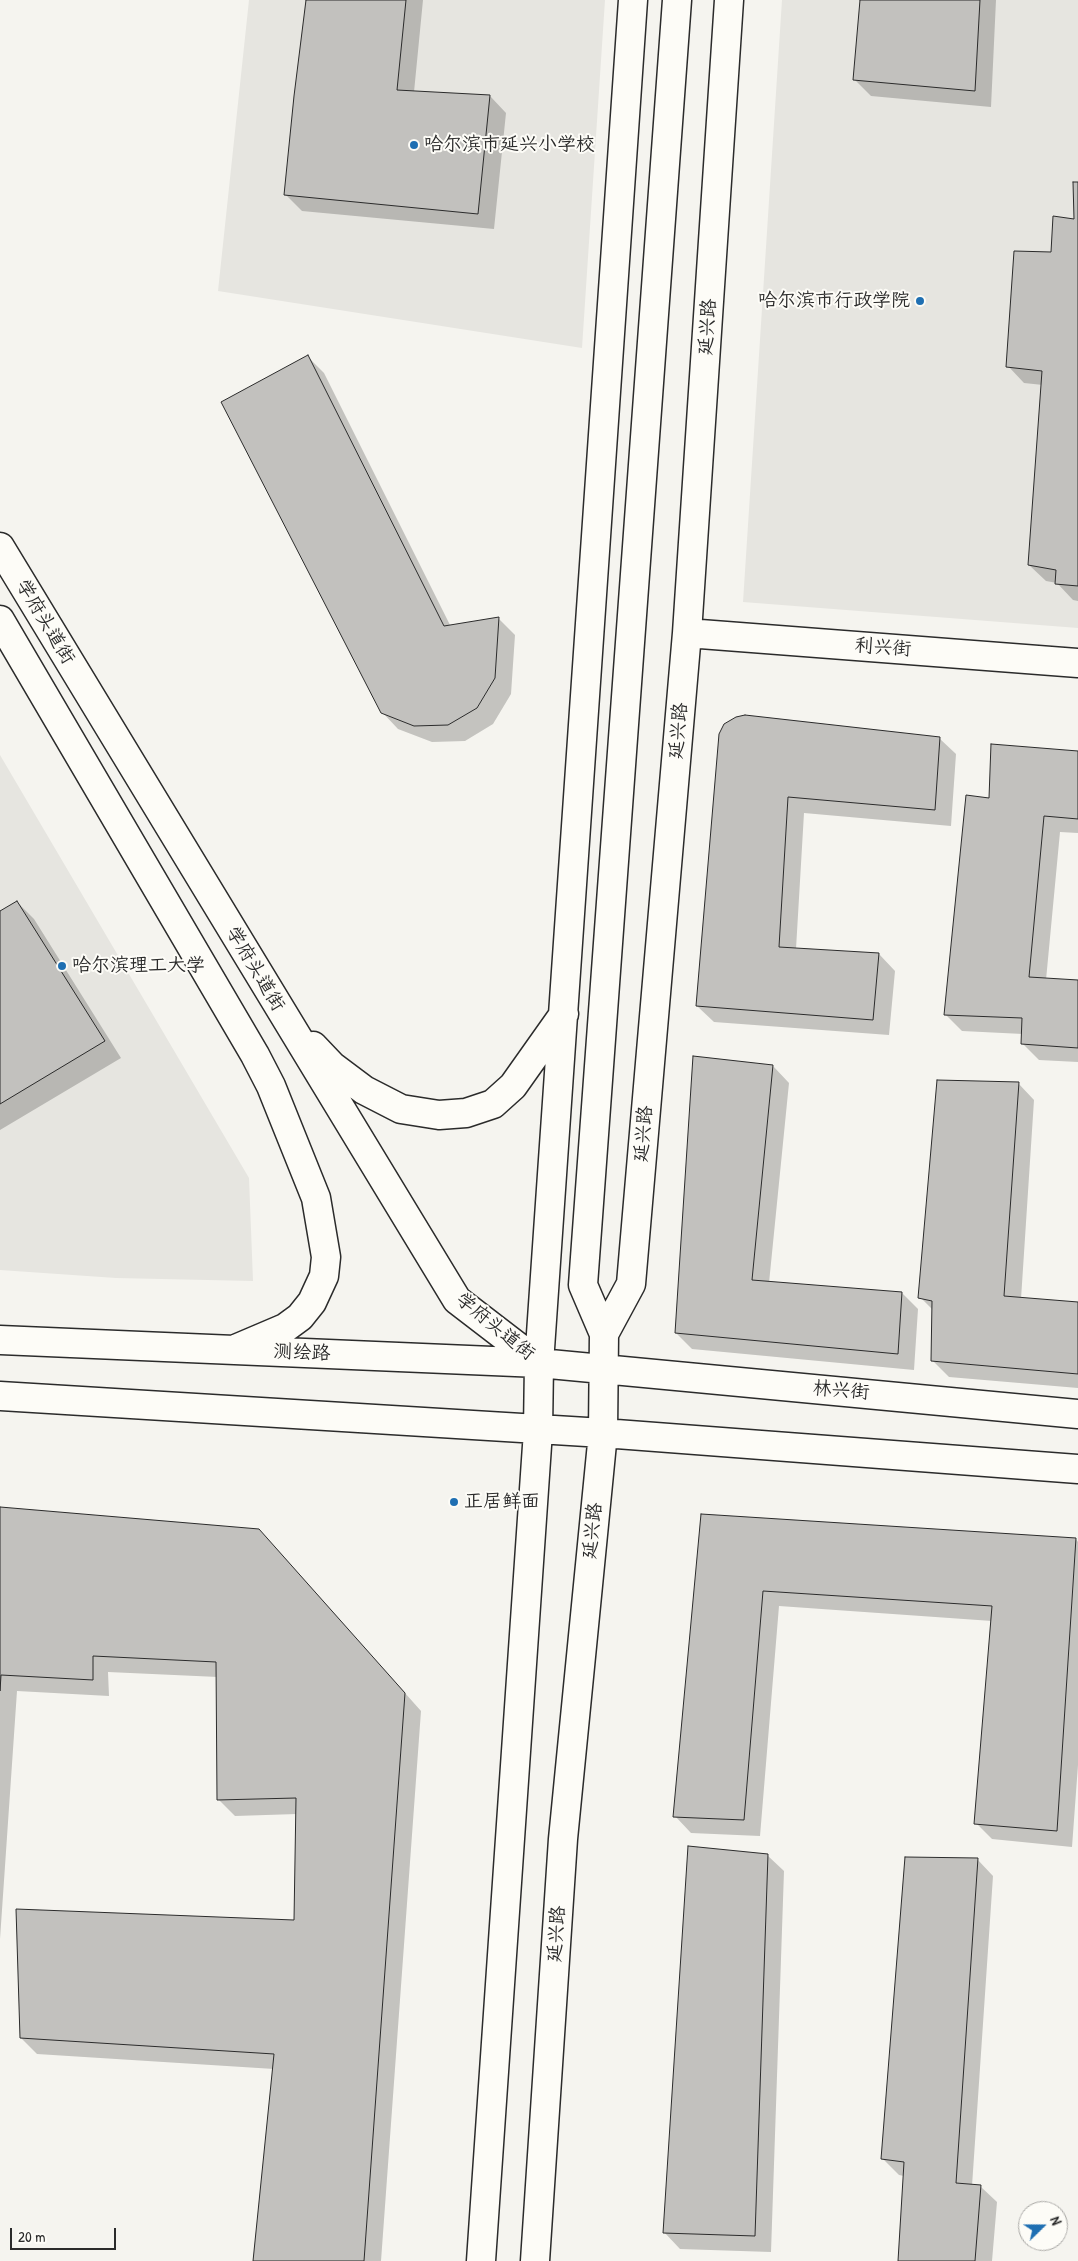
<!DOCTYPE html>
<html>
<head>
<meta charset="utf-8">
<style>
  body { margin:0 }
  #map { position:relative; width:1078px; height:2261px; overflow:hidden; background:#f5f4ef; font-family:"Patrick Hand",sans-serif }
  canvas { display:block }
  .north { position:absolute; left:1018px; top:2201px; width:50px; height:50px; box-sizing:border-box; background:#fdfcf7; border:1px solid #a9a8a5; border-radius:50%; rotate:68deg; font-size:14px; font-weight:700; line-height:20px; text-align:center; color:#2b2b2b }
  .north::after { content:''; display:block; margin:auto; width:18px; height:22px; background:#1f6fb2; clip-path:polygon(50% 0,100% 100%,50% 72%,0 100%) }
  .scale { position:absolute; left:10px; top:2228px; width:106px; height:22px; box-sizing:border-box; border:2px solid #2b2b2b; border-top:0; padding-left:6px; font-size:15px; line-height:18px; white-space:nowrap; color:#2b2b2b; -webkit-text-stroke:4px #fdfcf7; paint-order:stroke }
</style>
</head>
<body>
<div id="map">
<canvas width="1078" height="2261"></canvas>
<div class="north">N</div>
<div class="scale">20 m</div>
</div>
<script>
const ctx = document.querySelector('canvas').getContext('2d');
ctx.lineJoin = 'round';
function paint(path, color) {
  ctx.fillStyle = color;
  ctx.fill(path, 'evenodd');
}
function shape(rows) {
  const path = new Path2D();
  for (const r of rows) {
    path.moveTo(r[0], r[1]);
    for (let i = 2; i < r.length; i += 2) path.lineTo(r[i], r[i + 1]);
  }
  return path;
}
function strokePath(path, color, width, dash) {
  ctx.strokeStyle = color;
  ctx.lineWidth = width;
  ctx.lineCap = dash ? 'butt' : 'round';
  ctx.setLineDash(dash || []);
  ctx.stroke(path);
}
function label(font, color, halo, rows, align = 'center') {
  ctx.font = font + ' "Patrick Hand","LXGW WenKai TC",sans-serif';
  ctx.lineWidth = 4;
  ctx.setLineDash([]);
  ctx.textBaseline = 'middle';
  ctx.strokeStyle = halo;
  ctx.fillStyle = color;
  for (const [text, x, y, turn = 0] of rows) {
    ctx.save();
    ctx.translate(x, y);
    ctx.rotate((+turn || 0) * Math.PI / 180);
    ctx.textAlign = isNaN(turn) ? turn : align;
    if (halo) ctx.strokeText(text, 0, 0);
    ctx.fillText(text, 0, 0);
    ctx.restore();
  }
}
const built = shape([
  [249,0,605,0,582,348,218,291],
  [782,0,1078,0,1078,628,743,602],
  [0,755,249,1178,253,1281,116,1278,0,1270]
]);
const shadow = shape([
  [307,0,423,0,414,92,490,96,506,113,494,229,302,211,285,194],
  [861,0,996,0,991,107,871,96,855,80],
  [1078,184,1078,601,1073,600,1057,583,1046,581,1029,565,1043,385,1024,383,1008,366,1052,253,1075,221],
  [308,357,324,373,451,627,499,619,515,635,511,694,493,724,465,741,432,742,398,729,382,712],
  [720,735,939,738,956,754,951,826,804,813,796,949,879,954,895,971,889,1035,714,1022,697,1006],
  [1078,752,1078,833,1060,832,1046,980,1078,981,1078,1062,1039,1060,1022,1043,1023,1034,962,1031,945,1014,990,799],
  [17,902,34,919,121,1058,0,1130,0,912],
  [773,1066,789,1083,769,1283,902,1293,918,1309,914,1370,692,1349,676,1333],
  [1018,1083,1034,1100,1021,1299,1078,1303,1078,1388,949,1377,932,1360,934,1311,920,1297],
  [0,1509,275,1547,421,1711,381,2261,255,2261,274,2069,37,2054,21,2038,296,1921,297,1814,235,1816,219,1800,218,1677,108,1672,109,1696,17,1691,0,1939],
  [702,1516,1076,1539,1078,1542,1078,1765,1072,1847,992,1839,976,1823,992,1621,779,1606,760,1836,691,1833,675,1816],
  [767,1855,784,1871,771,2252,680,2249,664,2232],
  [977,1859,993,1876,972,2186,980,2186,997,2202,992,2261,900,2261,904,2176,899,2175,882,2158]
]);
const building = shape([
  [306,0,406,0,397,90,490,95,478,214,284,195,294,96,306,0],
  [860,0,980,0,975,91,853,80,860,0],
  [1073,182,1078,182,1078,586,1055,584,1056,570,1028,565,1042,371,1006,367,1014,251,1051,252,1053,216,1074,219,1073,182],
  [308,355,444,626,499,617,495,678,477,708,448,725,414,726,381,713,221,402,308,355],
  [745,715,940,737,935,810,788,797,779,947,879,953,873,1020,696,1006,719,734,724,724,736,717,745,715],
  [991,744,1078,751,1078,819,1044,816,1029,977,1078,980,1078,1048,1021,1044,1022,1018,944,1015,966,795,989,798,991,744],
  [17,901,105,1041,0,1104,0,911,17,901],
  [693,1056,773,1065,752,1280,902,1292,898,1354,675,1333,693,1056],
  [937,1080,1019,1082,1004,1296,1078,1302,1078,1374,931,1361,932,1301,918,1298,937,1080],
  [0,1507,259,1529,405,1693,364,2261,253,2261,274,2054,20,2038,16,1909,294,1920,296,1798,217,1800,216,1662,93,1656,93,1680,1,1675,0,1691,0,1507],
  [701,1514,1076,1538,1057,1831,974,1824,992,1606,763,1591,744,1820,673,1817,701,1514],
  [688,1846,768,1854,755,2236,663,2233,688,1846],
  [905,1857,978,1858,956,2183,981,2185,975,2261,898,2261,904,2162,881,2159,905,1857]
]);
const secondary = shape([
  [0,547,457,1300,539,1363],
  [0,620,255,1055,271,1086,316,1198,326,1257,324,1276,312,1302,300,1317,285,1328,238,1348],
  [687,633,1078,663],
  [313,1046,332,1066,364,1090,401,1109,439,1115,466,1113,493,1104,513,1086,564,1014],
  [604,1334,583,1285,677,0],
  [0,1340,539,1363,1078,1414],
  [0,1396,603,1433,1078,1469],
  [481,2261,538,1431,539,1363,633,0],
  [535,2261,563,1839,603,1433,604,1334,631,1284,687,633,729,0]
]);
const markers = [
  [414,145,5,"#1f6fb2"],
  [920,301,5,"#1f6fb2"],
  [62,966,5,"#1f6fb2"],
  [454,1502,5,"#1f6fb2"]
];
const poiNames = [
  ["哈尔滨市延兴小学校",424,145],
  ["哈尔滨市行政学院",910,301,"right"],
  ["哈尔滨理工大学",72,966],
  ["正居鲜面",464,1502]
];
const streetNames = [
  ["延兴路",708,327,-86],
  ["学府头道街",45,622,59],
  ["利兴街",883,648,4],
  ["延兴路",679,731,-85],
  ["学府头道街",255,969,59],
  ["延兴路",644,1134,-85],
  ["学府头道街",495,1327,39],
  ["测绘路",302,1353,2],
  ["林兴街",841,1391,5],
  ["延兴路",593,1531,-84],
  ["延兴路",557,1934,-86]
];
paint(built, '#e6e5e0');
paint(shadow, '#0003');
paint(building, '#c2c1be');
strokePath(building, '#2b2b2b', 1);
strokePath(secondary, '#2b2b2b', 31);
strokePath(secondary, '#fdfcf7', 28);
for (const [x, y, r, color] of markers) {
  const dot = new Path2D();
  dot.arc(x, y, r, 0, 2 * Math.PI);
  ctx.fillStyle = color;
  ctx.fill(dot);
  strokePath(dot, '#fdfcf7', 2);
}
label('19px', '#2b2b2b', '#fdfcf7', poiNames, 'left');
label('19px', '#2b2b2b', '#fdfcf7', streetNames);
</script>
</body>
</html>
